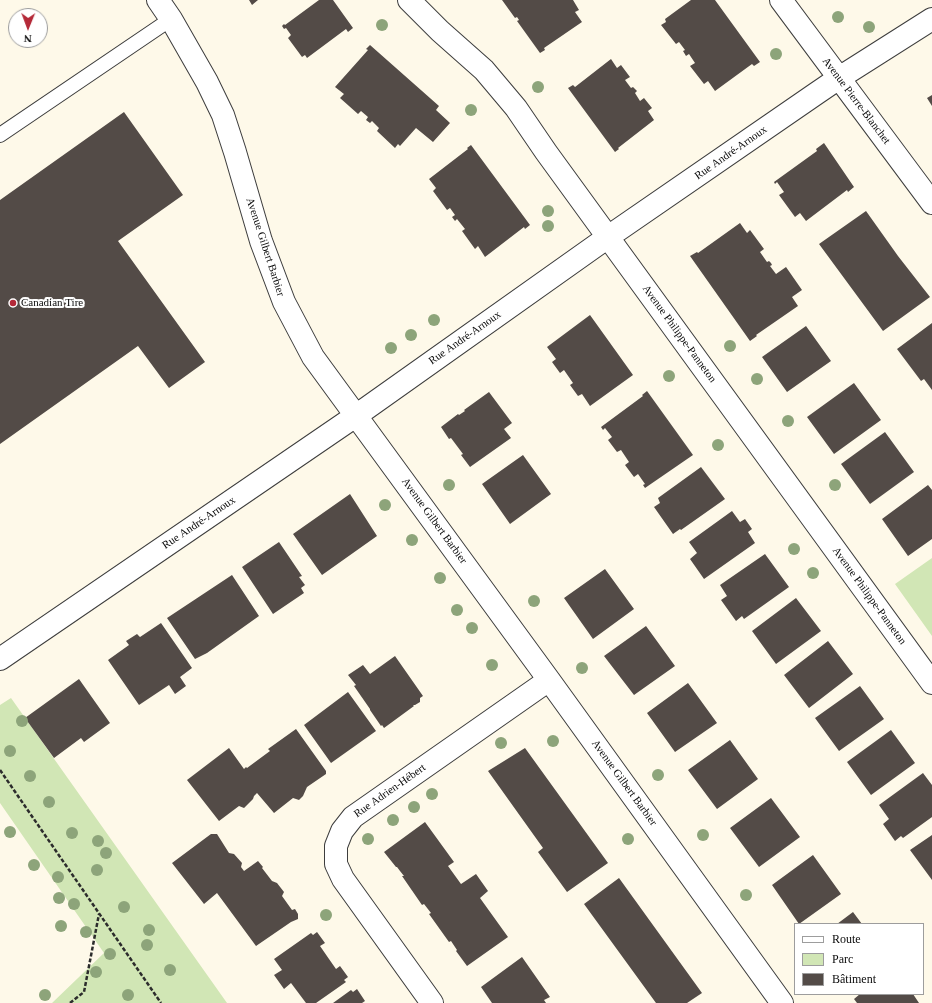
<!DOCTYPE html>
<html>
<head>
<meta charset="utf-8">
<style>
  body { margin:0 }
  #map { position:relative; width:932px; height:1003px; overflow:hidden; background:#fef9e9; font-family:Georgia,serif }
  canvas { display:block }
  .legend { position:absolute; left:794px; top:923px; width:130px; height:72px; box-sizing:border-box; background:#fff; border:1px solid #9d9d9d; margin:0; padding:5px 7px; list-style:none; font-size:12px; color:#0a0a0a }
  .legend li { display:flex; align-items:center; gap:8px; height:20px }
  .legend b { width:20px; border:1px solid #9d9d9d }
  .north { position:absolute; left:8px; top:8px; width:40px; height:40px; box-sizing:border-box; background:#fff; border:1px solid #9d9d9d; border-radius:50%; rotate:181deg; font-size:11px; font-weight:700; line-height:16px; text-align:center; color:#0a0a0a }
  .north::after { content:''; display:block; margin:auto; width:14px; height:18px; background:#b42938; clip-path:polygon(50% 0,100% 100%,50% 72%,0 100%) }
</style>
</head>
<body>
<div id="map">
<canvas width="932" height="1003"></canvas>
<ul class="legend">
<li><b style="height:5px;background:#fff"></b>Route</li>
<li><b style="height:11px;background:#d1e6b5"></b>Parc</li>
<li><b style="height:11px;background:#534b47"></b>Bâtiment</li>
</ul>
<div class="north">N</div>
</div>
<script>
const ctx = document.querySelector('canvas').getContext('2d');
ctx.lineJoin = 'round';
function paint(path, color) {
  ctx.fillStyle = color;
  ctx.fill(path, 'evenodd');
}
function shape(rows) {
  const path = new Path2D();
  for (const r of rows) {
    path.moveTo(r[0], r[1]);
    for (let i = 2; i < r.length; i += 2) path.lineTo(r[i], r[i + 1]);
  }
  return path;
}
function strokePath(path, color, width, dash) {
  ctx.strokeStyle = color;
  ctx.lineWidth = width;
  ctx.lineCap = dash ? 'butt' : 'round';
  ctx.setLineDash(dash || []);
  ctx.stroke(path);
}
function label(font, color, halo, rows, align = 'center') {
  ctx.font = font + ' Georgia,serif';
  ctx.lineWidth = 4;
  ctx.setLineDash([]);
  ctx.textBaseline = 'middle';
  ctx.strokeStyle = halo;
  ctx.fillStyle = color;
  for (const [text, x, y, turn = 0] of rows) {
    ctx.save();
    ctx.translate(x, y);
    ctx.rotate((+turn || 0) * Math.PI / 180);
    ctx.textAlign = isNaN(turn) ? turn : align;
    if (halo) ctx.strokeText(text, 0, 0);
    ctx.fillText(text, 0, 0);
    ctx.restore();
  }
}
const green = shape([
  [932,558,932,636,895,584],
  [11,698,227,1003,52,1003,104,953,0,803,0,705]
]);
const building = shape([
  [249,0,258,0,252,5],
  [319,0,333,0,353,28,348,32,346,29,307,58,305,55,302,57,288,38,291,35,286,28,284,29,282,26,284,24,285,25],
  [502,0,573,0,579,10,575,12,582,22,544,48,545,50,540,53,517,21,519,20,517,17,515,18],
  [691,0,715,0,760,62,754,66,752,64,715,91,708,81,704,84,690,66,695,63,689,54,686,56,683,51,685,50,679,42,676,44,661,25,666,22,665,19],
  [370,45,439,106,436,110,450,123,433,142,416,128,400,146,398,144,395,148,377,131,379,128,372,121,370,123,366,120,368,117,361,111,358,114,340,98,344,94,335,87,368,50,366,49],
  [611,59,617,68,621,65,630,77,625,80,631,88,633,87,637,91,635,93,640,101,644,98,652,108,648,111,654,120,618,148,619,149,615,152,568,88,573,85,575,87],
  [932,95,932,106,927,98],
  [124,112,183,195,118,241,205,362,169,388,138,346,0,444,0,200],
  [824,143,854,187,848,192,847,190,806,221,800,213,795,217,779,195,784,192,777,182,775,184,774,182,817,151,816,149],
  [471,145,530,225,525,229,524,227,485,257,478,246,475,249,462,231,465,229,457,219,455,221,452,217,455,215,450,208,447,210,433,191,436,188,429,179,468,149,467,148],
  [866,211,898,256,930,297,883,331,819,244],
  [740,223,747,233,750,230,764,249,760,252,767,262,769,261,771,263,772,265,770,266,776,274,786,267,802,290,792,297,798,306,756,335,757,336,750,341,690,256,697,252,698,253],
  [590,315,633,375,590,406,582,394,578,396,570,385,573,383,564,370,560,373,552,362,556,359,547,347],
  [932,323,932,390,924,379,921,381,897,349],
  [806,326,831,361,787,392,762,357],
  [854,383,881,420,834,454,807,417],
  [647,391,693,455,645,488,643,485,645,484,638,474,634,477,625,465,629,462,621,450,617,452,608,440,612,437,605,428,603,430,601,427,643,396,642,395],
  [489,392,512,423,504,429,511,438,470,467,461,455,463,454,451,438,449,439,441,427,458,414,459,415,465,411,464,410],
  [885,432,914,472,870,504,841,464],
  [523,455,551,494,510,524,482,484],
  [701,467,725,499,681,530,680,529,673,534,654,507,660,503,658,498],
  [928,485,932,490,932,539,908,556,882,519],
  [350,494,377,536,322,575,293,534],
  [732,511,740,522,745,519,752,529,748,532,755,543,704,579,690,559,697,553,689,542],
  [279,542,302,576,299,577,305,585,301,588,304,593,273,614,242,567],
  [765,554,789,587,744,619,742,616,736,621,721,600,727,596,720,585],
  [605,569,634,609,593,639,564,598],
  [232,575,259,616,207,653,195,659,167,618],
  [796,598,821,631,776,664,752,631],
  [161,623,192,668,180,677,186,686,175,694,169,685,139,705,108,660,129,645,126,641,137,634,140,637],
  [646,626,675,666,634,695,604,656],
  [828,641,853,674,809,708,784,675],
  [395,656,423,696,420,698,420,702,415,705,413,705,414,706,384,728,382,725,381,726,370,710,370,709,354,686,356,685,348,675,363,665,370,674],
  [79,679,110,723,84,742,81,738,54,758,25,718],
  [688,683,717,723,675,752,647,713],
  [860,686,884,719,839,751,815,718],
  [348,692,376,731,331,763,304,725],
  [296,729,326,771,326,774,307,787,303,796,299,800,293,798,274,813,257,793,254,796,253,799,244,808,239,806,219,821,187,780,229,748,244,769,246,767,247,768,270,751,268,749],
  [891,730,915,763,871,795,847,762],
  [730,740,758,779,717,809,688,770],
  [525,748,608,863,567,892,538,852,543,848,488,771],
  [923,773,932,785,932,817,903,838,901,836,895,841,883,824,889,819,879,805],
  [771,798,800,837,759,867,730,828],
  [425,822,454,862,448,866,461,884,476,874,488,891,480,898,508,937,467,966,456,951,457,950,451,941,449,942,429,914,431,913,424,904,422,905,402,876,404,876,400,871,397,867,396,867,384,852],
  [211,834,217,834,229,853,234,854,242,863,241,867,244,871,258,861,263,867,262,868,272,881,277,883,284,892,282,896,292,910,295,909,298,914,298,919,291,922,256,946,217,893,204,904,172,863],
  [932,835,932,880,910,850],
  [813,855,841,894,799,924,772,885],
  [619,878,702,993,687,1003,656,1003,584,904],
  [853,912,862,924,837,924],
  [317,932,325,943,320,946,329,959,336,969,340,966,348,977,344,980,346,982,316,1003,306,1003,291,983,284,989,274,975,282,970,274,959,311,933,313,935],
  [522,957,550,997,544,1000,546,1003,492,1003,481,987],
  [357,989,365,1001,362,1003,333,1003,351,990,353,992],
  [860,994,913,994,919,1003,857,1003,854,999]
]);
const path = shape([
  [0,770,161,1003],
  [70,1003,84,992,99,914]
]);
const service = shape([
  [0,135,171,19]
]);
const minor = shape([
  [158,0,171,19,207,82,223,115,235,152,261,241,284,302,313,357,549,680,782,1003],
  [409,0,440,31,484,70,516,108,546,152,932,683],
  [781,0,932,203],
  [0,659,357,415,608,237,817,93,839,78,932,19],
  [432,1003,343,879,336,864,336,846,342,831,353,817,549,680]
]);
const trees = [
  [838,17],
  [382,25],
  [869,27],
  [776,54],
  [538,87],
  [471,110],
  [548,211],
  [548,226],
  [434,320],
  [411,335],
  [730,346],
  [391,348],
  [669,376],
  [757,379],
  [788,421],
  [718,445],
  [449,485],
  [835,485],
  [385,505],
  [412,540],
  [794,549],
  [813,573],
  [440,578],
  [534,601],
  [457,610],
  [472,628],
  [492,665],
  [582,668],
  [22,721],
  [553,741],
  [501,743],
  [10,751],
  [658,775],
  [30,776],
  [432,794],
  [49,802],
  [414,807],
  [393,820],
  [10,832],
  [72,833],
  [703,835],
  [368,839],
  [628,839],
  [98,841],
  [106,853],
  [34,865],
  [97,870],
  [58,877],
  [746,895],
  [59,898],
  [74,904],
  [124,907],
  [326,915],
  [61,926],
  [149,930],
  [86,932],
  [147,945],
  [110,954],
  [170,970],
  [96,972],
  [45,995],
  [128,995]
];
const markers = [
  [13,303,4,"#b42938"]
];
const streetNames = [
  ["Avenue Pierre-Blanchet",856,101,53],
  ["Rue André-Arnoux",731,153,-35],
  ["Avenue Gilbert Barbier",265,247,72],
  ["Avenue Philippe-Panneton",679,334,54],
  ["Rue André-Arnoux",465,338,-35],
  ["Avenue Gilbert Barbier",434,521,54],
  ["Rue André-Arnoux",199,523,-34],
  ["Avenue Philippe-Panneton",869,596,54],
  ["Avenue Gilbert Barbier",624,783,54],
  ["Rue Adrien-Hébert",390,791,-35]
];
const poiNames = [
  ["Canadian Tire",21,303]
];
paint(green, '#d1e6b5');
paint(building, '#534b47');
strokePath(service, '#3d3d3d', 16);
strokePath(minor, '#3d3d3d', 24);
strokePath(path, '#2c2c2c', 2.5, [4, 2]);
strokePath(service, '#fff', 14);
strokePath(minor, '#fff', 22);
ctx.fillStyle = '#8da47a';
for (const [x, y] of trees) {
  ctx.beginPath();
  ctx.arc(x, y, 6, 0, 2 * Math.PI);
  ctx.fill();
}
for (const [x, y, r, color] of markers) {
  const dot = new Path2D();
  dot.arc(x, y, r, 0, 2 * Math.PI);
  ctx.fillStyle = color;
  ctx.fill(dot);
  strokePath(dot, '#fff', 1.5);
}
label('11px', '#0a0a0a', '#fff', streetNames);
label('11px', '#0a0a0a', '#fff', poiNames, 'left');
</script>
</body>
</html>
